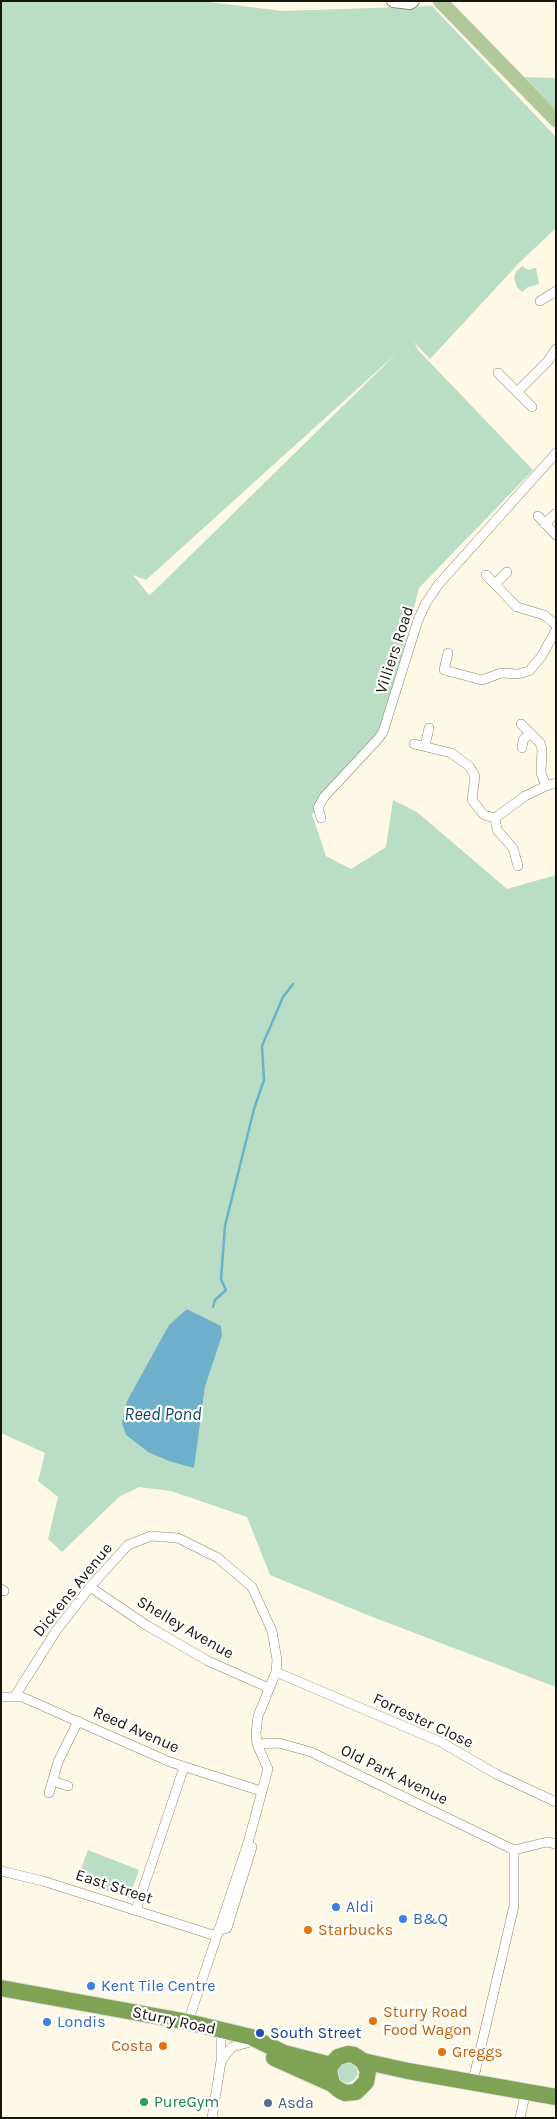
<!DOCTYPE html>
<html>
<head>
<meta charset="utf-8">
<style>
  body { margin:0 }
  #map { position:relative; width:557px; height:2119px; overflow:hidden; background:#fef9e7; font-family:Karla,sans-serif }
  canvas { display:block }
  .frame { position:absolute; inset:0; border:2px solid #18150a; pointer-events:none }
</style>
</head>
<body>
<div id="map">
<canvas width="557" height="2119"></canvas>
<div class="frame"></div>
</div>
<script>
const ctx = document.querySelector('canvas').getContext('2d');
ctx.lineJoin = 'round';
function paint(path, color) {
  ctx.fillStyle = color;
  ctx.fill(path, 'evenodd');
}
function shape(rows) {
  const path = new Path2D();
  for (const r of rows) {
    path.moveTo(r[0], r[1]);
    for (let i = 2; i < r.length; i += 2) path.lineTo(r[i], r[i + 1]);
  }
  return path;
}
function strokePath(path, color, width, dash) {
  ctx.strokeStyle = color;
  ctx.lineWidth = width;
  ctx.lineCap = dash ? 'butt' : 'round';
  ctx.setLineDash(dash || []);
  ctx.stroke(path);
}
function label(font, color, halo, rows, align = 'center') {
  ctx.font = font + ' Karla,sans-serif';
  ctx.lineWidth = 4.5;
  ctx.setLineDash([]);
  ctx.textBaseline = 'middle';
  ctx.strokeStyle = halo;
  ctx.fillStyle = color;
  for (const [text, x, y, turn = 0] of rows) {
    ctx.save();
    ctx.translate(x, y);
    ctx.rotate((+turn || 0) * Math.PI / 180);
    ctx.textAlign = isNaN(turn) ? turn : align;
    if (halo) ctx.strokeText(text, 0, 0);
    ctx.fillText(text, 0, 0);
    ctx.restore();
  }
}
const green = shape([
  [1,1,201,1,282,11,432,6,556,137,556,228,520,262,430,359,414,342,419,351,533,470,419,588,393,691,378,735,312,814,326,856,351,869,386,847,393,800,417,812,507,889,556,875,556,1687,370,1616,270,1575,247,1517,171,1491,139,1487,119,1497,62,1552,48,1539,58,1497,38,1481,45,1453,1,1433],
  [397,353,150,595,149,595,133,575,146,580],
  [187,1309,220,1326,222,1336,205,1387,198,1438,148,1452,126,1435,127,1401,148,1366],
  [522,77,556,78,556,112],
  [522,266,528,270,536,268,539,284,528,287,522,292,517,287,514,278,516,272],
  [88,1850,139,1870,129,1898,76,1881],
  [347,2060,356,2066,358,2074,354,2080,347,2083,339,2081,335,2068]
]);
const water = shape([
  [187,1309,221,1326,222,1336,205,1387,194,1468,169,1461,148,1452,126,1435,122,1423,127,1401,169,1325]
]);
const stream = shape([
  [213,1307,215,1300,226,1290,221,1279,225,1226,254,1109,264,1080,262,1046,283,997,293,984]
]);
const street = shape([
  [540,301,556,291],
  [498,373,532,407],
  [517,392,548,361,556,349],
  [538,516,556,535],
  [545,524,555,514],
  [486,575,517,607,544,615,556,625],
  [495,584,507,572],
  [448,653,444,670,482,680,501,673,518,674,529,671,541,657,556,630],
  [521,724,540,743,542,749,541,773,546,786],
  [414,744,451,753,469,766,475,776,472,800,484,815,495,818,497,830,513,848,518,866],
  [425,746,429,728],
  [522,748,523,740,530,733],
  [321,818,318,808,324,797,378,739,383,732,418,620,426,603,438,585,556,453],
  [495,818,525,796,546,786,556,783],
  [90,1587,146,1625,208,1661,269,1688],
  [1,1589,4,1591],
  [276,1672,441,1742,496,1774,556,1802],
  [15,1696,56,1631,90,1587,128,1545,151,1536,178,1538,218,1558,252,1587,272,1631,277,1660,276,1672,258,1716,256,1733,257,1744,268,1769,248,1843,188,2022],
  [1,1697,22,1697,170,1762,261,1791],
  [257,1744,279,1743,311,1752,514,1850,514,1906,473,2081],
  [53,1781,68,1786],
  [49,1793,58,1762,78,1721],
  [514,1850,547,1842,556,1844],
  [1,1871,43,1881,216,1936],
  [136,1910,184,1767],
  [218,1931,227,1928,252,1847],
  [221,2061,232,2047,247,2043],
  [212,2118,221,2061,221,2031],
  [520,2118,526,2091]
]);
const secondary = shape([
  [393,1,410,3,413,1]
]);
const primary = shape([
  [440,1,556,120]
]);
const highway = shape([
  [1,1988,188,2022,251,2037,284,2053,331,2065],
  [274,2058,332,2084,339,2090,345,2093,356,2092,366,2082,368,2071,363,2061],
  [332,2084,329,2071,331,2065,338,2057,348,2054,354,2055,363,2061,408,2071,556,2097]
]);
const markers = [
  [336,1907,5,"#3f7fe0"],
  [403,1919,5,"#3f7fe0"],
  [308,1930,5,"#e8710a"],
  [91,1986,5,"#3f7fe0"],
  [373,2021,5,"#e8710a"],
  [47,2022,5,"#3f7fe0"],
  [260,2033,5,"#1a4fb4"],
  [163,2046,5,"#e8710a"],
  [442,2052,5,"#e8710a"],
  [144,2102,5,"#2e9e5b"],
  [268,2103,5,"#5c6f8a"]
];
const streetNames = [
  ["Villiers Road",395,650,-72],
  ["Dickens Avenue",73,1590,-51],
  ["Shelley Avenue",185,1628,30],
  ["Forrester Close",423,1721,25],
  ["Reed Avenue",136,1730,24],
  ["Old Park Avenue",394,1775,26],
  ["East Street",114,1887,18],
  ["Sturry Road",174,2021,12]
];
const shopNames = [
  ["Aldi",346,1907],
  ["B&Q",413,1919],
  ["Kent Tile Centre",101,1986],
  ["Londis",57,2022]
];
const foodNames = [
  ["Starbucks",318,1930],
  ["Sturry Road",383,2012],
  ["Food Wagon",383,2030],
  ["Costa",153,2046,"right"],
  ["Greggs",452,2052]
];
const transitNames = [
  ["South Street",270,2033]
];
const leisureNames = [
  ["PureGym",154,2102]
];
const serviceNames = [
  ["Asda",278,2103]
];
const waterNames = [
  ["Reed Pond",163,1415]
];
paint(green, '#badec5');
paint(water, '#6eafcb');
strokePath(stream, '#6eafcb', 2.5);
strokePath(street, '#8d866a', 10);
strokePath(secondary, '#8d866a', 14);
strokePath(primary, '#dfdedd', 15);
strokePath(highway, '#dfdedd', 18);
strokePath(street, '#fff', 9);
strokePath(secondary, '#fff', 12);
strokePath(primary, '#b2c899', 14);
strokePath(highway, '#7fa355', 16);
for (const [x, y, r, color] of markers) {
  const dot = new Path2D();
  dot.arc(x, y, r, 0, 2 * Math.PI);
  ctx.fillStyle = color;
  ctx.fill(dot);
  strokePath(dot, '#fff', 2);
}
label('16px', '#18150a', '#fff', streetNames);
label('16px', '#366cbe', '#fff', shopNames, 'left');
label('16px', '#c56008', '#fff', foodNames, 'left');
label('16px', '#164399', '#fff', transitNames, 'left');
label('16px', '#27864d', '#fff', leisureNames, 'left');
label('16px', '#4e5e75', '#fff', serviceNames, 'left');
label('italic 18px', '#0f475b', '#fff', waterNames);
</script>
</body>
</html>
